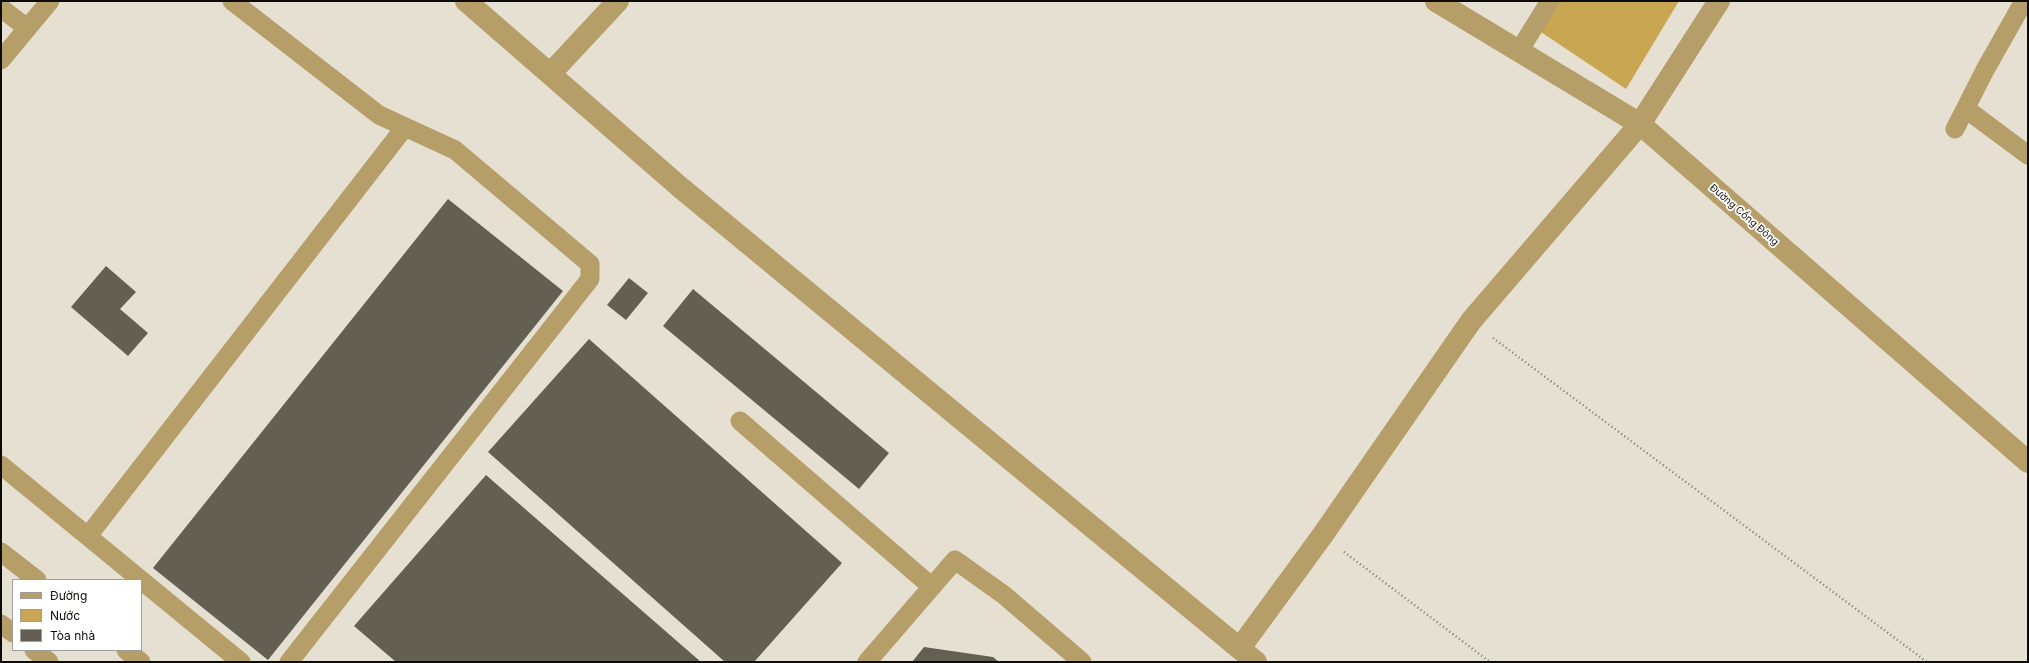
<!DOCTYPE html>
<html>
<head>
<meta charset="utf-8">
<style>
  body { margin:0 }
  #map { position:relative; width:2029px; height:663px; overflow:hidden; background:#e6e0d2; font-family:Inter,sans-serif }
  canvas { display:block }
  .frame { position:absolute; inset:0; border:2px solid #0d0b07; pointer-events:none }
  .legend { position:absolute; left:12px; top:579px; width:130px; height:72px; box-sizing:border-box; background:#fff; border:1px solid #9e9d9c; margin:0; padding:5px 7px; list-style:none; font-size:12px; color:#0d0b07 }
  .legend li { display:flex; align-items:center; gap:8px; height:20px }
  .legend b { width:20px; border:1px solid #9e9d9c }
</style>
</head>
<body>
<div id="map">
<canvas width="2029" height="663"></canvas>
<div class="frame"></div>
<ul class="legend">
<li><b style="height:5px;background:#b59e68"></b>Đường</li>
<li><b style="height:11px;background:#c9a752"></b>Nước</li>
<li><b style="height:11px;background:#645f53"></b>Tòa nhà</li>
</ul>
</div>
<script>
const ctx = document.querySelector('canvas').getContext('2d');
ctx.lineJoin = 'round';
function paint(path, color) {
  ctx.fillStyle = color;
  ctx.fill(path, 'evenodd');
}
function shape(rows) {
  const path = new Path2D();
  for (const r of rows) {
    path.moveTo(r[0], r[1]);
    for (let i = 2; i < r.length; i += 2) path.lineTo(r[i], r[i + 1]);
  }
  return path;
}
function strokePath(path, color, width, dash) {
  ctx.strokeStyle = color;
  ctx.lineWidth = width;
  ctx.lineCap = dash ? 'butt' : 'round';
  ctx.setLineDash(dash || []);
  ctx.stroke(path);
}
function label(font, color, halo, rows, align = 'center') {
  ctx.font = font + ' Inter,sans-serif';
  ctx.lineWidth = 3.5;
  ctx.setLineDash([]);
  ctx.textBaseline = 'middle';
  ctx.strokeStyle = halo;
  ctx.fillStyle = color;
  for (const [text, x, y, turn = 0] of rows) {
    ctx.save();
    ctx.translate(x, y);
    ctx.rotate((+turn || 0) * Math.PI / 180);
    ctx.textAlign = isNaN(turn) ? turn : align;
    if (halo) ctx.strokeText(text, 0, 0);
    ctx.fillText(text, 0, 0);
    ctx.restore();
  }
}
const water = shape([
  [1560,1,1679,1,1626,89,1541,32]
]);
const building = shape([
  [448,199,563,291,268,660,153,568],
  [106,266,136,292,120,309,148,333,128,356,71,307],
  [629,278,648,293,626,320,607,305],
  [693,289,889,453,859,489,663,326],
  [589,339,842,563,754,662,725,662,488,452],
  [486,475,701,662,396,662,354,626],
  [924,647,993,657,999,662,912,662]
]);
const path = shape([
  [1493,338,1927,662],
  [1344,552,1490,662]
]);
const lane = shape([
  [232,1,379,115,455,150,590,264,590,279,289,662],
  [1,8,27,28],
  [1519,51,1550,1],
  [1,60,50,1],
  [1966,109,2028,155],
  [1955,129,1985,70,2024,1],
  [740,421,932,587],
  [1,465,241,662],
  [88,536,405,127],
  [1,552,37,580],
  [1,624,13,633],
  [34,650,49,662],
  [126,650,141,662],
  [867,662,955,560,1004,595,1082,662]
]);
const street = shape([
  [466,1,681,188,1256,662],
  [1436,1,1640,124,2028,462],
  [550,74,618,1],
  [1240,648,1322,536,1471,321,1640,124,1719,1]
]);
const streetNames = [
  ["Đường Cổng Đông",1744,215,41]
];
paint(water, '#c9a752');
paint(building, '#645f53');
strokePath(path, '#7c786f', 2.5, [1, 3]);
strokePath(lane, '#b59e68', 19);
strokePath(street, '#b59e68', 22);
label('10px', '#0d0b07', '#fff', streetNames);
</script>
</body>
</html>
